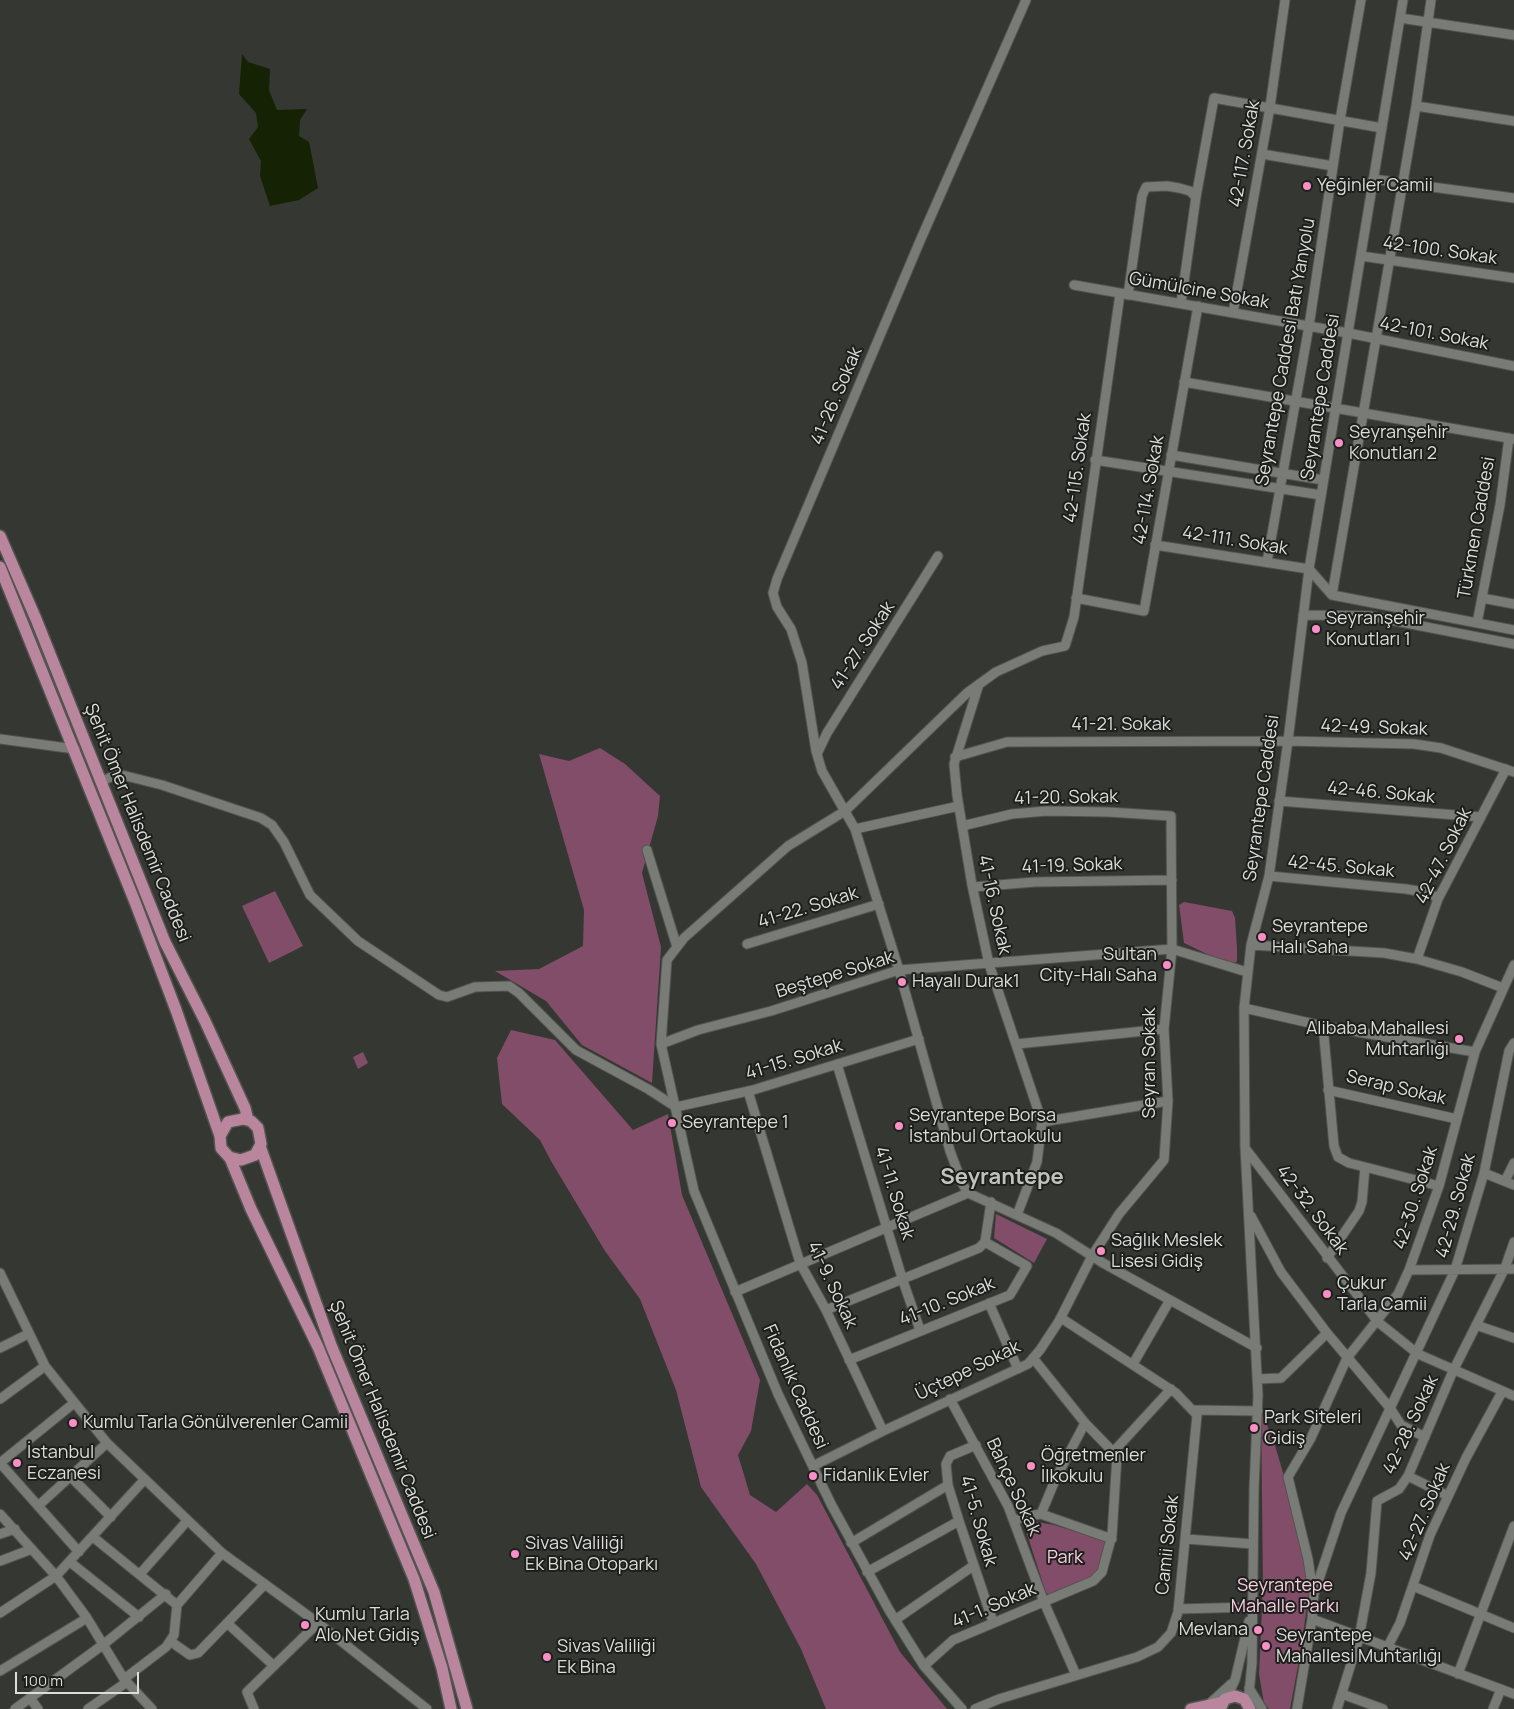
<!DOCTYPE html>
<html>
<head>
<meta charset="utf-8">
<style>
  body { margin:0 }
  #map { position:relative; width:1514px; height:1709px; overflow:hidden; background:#353832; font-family:Manrope,sans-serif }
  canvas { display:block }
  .scale { position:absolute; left:15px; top:1672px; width:124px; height:22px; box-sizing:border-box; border:2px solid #dcdeda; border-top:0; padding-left:6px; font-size:15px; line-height:18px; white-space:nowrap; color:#dcdeda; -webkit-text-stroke:4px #1e1f1c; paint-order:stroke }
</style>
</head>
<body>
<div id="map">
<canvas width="1514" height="1709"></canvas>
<div class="scale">100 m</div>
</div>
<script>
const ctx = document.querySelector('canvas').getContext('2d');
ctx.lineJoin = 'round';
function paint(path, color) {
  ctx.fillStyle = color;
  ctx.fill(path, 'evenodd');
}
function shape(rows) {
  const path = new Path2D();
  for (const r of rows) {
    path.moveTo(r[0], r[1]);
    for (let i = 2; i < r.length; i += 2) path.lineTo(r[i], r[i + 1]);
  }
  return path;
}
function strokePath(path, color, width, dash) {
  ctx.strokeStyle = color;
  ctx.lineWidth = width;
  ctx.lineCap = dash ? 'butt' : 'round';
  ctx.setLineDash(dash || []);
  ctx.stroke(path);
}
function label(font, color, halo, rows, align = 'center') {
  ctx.font = font + ' Manrope,sans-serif';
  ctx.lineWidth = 4;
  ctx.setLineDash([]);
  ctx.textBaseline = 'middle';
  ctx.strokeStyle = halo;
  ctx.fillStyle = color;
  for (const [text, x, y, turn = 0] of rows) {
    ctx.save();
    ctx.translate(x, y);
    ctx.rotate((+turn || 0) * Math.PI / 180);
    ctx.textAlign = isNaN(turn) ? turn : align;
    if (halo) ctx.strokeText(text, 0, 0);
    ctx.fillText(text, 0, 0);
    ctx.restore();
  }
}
const green = shape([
  [600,748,625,764,660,796,658,816,642,873,661,947,652,1083,582,1045,546,1001,495,971,539,969,583,946,584,910,539,754,569,761],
  [275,891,303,946,269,963,242,906],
  [1184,902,1232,911,1235,918,1237,948,1237,961,1232,966,1184,943,1179,905],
  [511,1030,555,1040,633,1130,668,1114,682,1195,760,1380,751,1431,738,1455,750,1495,776,1512,807,1484,817,1495,900,1652,947,1709,826,1709,801,1649,756,1564,701,1487,676,1390,640,1299,605,1251,551,1161,540,1140,502,1104,497,1058],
  [363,1052,368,1063,358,1069,353,1057],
  [996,1214,1047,1239,1034,1263,994,1238],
  [1261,1411,1274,1442,1286,1483,1305,1564,1309,1592,1300,1655,1290,1709,1269,1709,1264,1703,1259,1674,1263,1586],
  [1037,1522,1054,1525,1110,1542,1103,1566,1091,1580,1051,1595,1046,1593,1027,1534,1027,1529,1031,1523]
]);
const water = shape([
  [242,54,248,62,270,69,269,90,277,110,307,109,300,120,299,136,309,142,318,188,299,200,270,206,260,176,261,161,249,139,258,127,256,113,239,94]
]);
const minor = shape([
  [1026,0,920,241,777,579,773,593,777,607,791,629,802,663,816,751,822,771,855,829,899,970,950,1151,962,1183,968,1193,1056,1233,1103,1263,1257,1348],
  [1400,18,1514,35],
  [1416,106,1514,121],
  [1262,154,1333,166],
  [1373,179,1514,198],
  [1361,256,1514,278],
  [1074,285,1348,333,1514,366],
  [1128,295,1142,196,1146,187,1167,186,1179,188,1190,191,1196,197],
  [1181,303,1196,197,1214,98,1382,128],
  [1233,313,1270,107,1285,0],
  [1184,382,1514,439],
  [1171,455,1323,480],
  [1095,460,1321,495],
  [1155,545,1309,569,1332,595,1514,630],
  [1267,562,1309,326,1340,120,1361,0],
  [1332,595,1416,106,1431,0],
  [1076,598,1144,611,1198,306],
  [1482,598,1514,604],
  [1303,615,1370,616,1514,644],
  [1477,623,1500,505,1509,438],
  [979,684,954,764,957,795,972,885,989,964,1042,1122,1037,1162,1017,1215],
  [0,739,75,749],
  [817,754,827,733,938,556],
  [955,757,1007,742,1288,741,1414,744,1441,748,1514,772],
  [102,781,118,774,162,785,261,818,272,825,284,842,310,895,358,941,439,995,447,997,475,987,509,986,519,993,576,1050,648,1089,676,1107],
  [1279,801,1481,817],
  [855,829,959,806],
  [647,850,677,947],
  [1269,876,1406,889,1430,893,1438,899],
  [973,887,1035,882,1172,880],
  [747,944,879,904],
  [1251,945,1384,953,1417,959,1462,972,1503,988],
  [1417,959,1438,899,1506,769],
  [1244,1008,1323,1026,1475,1052],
  [1323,1026,1334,1146,1338,1157,1349,1163,1365,1167,1362,1202,1359,1211,1327,1258],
  [661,1044,698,1030,771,1011,899,970,1172,949,1247,972],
  [1017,1044,1164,1029],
  [837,1064,903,1281,920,1330],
  [1328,1090,1457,1119],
  [748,1091,800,1263,826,1310,883,1431],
  [676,1107,753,1090,919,1039],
  [1042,1122,1168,1101],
  [1245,1148,1378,1322,1418,1354,1514,1396],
  [1365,1167,1439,1186],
  [1484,1173,1514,1185],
  [1505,1181,1514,1163],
  [1251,1216,1281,1272,1327,1333,1390,1408,1401,1425,1425,1437],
  [1409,1270,1514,1269],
  [0,1273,45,1366,107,1443,222,1553,318,1623,427,1709],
  [735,1292,968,1193],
  [989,1303,1018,1369],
  [826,1310,979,1248,985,1242,991,1202],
  [1476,1325,1514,1338],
  [0,1348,28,1334],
  [849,1360,1010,1295,1027,1266,985,1242],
  [1133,1364,1170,1300],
  [1258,1379,1281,1378,1327,1333],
  [0,1399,45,1366],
  [950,1399,1008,1506,1044,1602,1076,1675],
  [1194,1410,1258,1411],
  [976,1445,950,1456,946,1464,948,1485,959,1521,993,1622],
  [1114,1451,1171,1389],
  [0,1463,79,1552],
  [0,1463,74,1403],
  [813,1466,883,1431,1028,1364,1040,1350,1059,1321,1092,1256,1119,1214,1164,1160,1168,1101,1164,1029,1172,949,1171,816,1108,812,1046,811,1012,814,962,826],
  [1408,1476,1448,1496],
  [71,1477,111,1517],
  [38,1506,107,1443],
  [0,1514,56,1576,87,1618,124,1679,152,1709],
  [1041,1514,1112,1539],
  [1014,1522,1022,1517,1041,1514,1056,1478,1085,1423],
  [0,1534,15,1529],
  [93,1537,177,1605,174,1635,166,1647,124,1679],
  [1186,1539,1253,1544],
  [851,1543,948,1485],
  [0,1561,32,1549],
  [70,1562,139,1617],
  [867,1572,959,1521],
  [140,1574,187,1521],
  [1413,1586,1514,1628],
  [1313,1592,1308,1559,1288,1477,1311,1438,1347,1358,1398,1294,1409,1270,1439,1186,1475,1052,1514,965],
  [177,1605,222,1553],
  [1178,1609,1252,1607],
  [0,1613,56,1576,145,1479],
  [1312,1619,1514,1694],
  [895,1620,973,1566],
  [227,1623,273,1665],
  [170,1641,190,1655,198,1653,265,1584],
  [1387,1648,1400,1623,1430,1535,1466,1458,1502,1392],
  [924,1666,953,1640,1093,1581,1102,1572,1112,1535,1117,1456,1085,1423,1033,1358],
  [0,1671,87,1618],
  [1458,1674,1514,1526],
  [1249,1688,1262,1709],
  [1342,1694,1383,1709],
  [30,1698,38,1709],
  [1226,1699,1235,1680,1249,1621],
  [1248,1703,1252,1663,1254,1489,1258,1395,1245,1147,1244,1008,1251,945,1269,876,1288,741,1309,569,1403,0],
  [1208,1705,1231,1684],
  [15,1709,104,1644,166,1594],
  [88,1709,127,1682],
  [254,1709,247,1692,318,1623],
  [962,1709,924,1666,889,1610,831,1504,778,1394,694,1191,661,1044,667,960,684,938,788,846,845,811,967,693,996,672,1042,651,1065,646,1074,617,1120,294],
  [975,1709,999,1699,1137,1657,1158,1647,1171,1633,1178,1612,1197,1415,1176,1393,1061,1318],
  [1297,1709,1312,1619,1314,1594,1341,1513,1455,1270,1484,1173,1509,1051,1514,1043],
  [1337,1709,1359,1638,1371,1573,1377,1501,1399,1489,1408,1476,1453,1371,1505,1268,1514,1242],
  [1493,1709,1501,1689]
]);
const major = shape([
  [0,536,36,619,165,942,205,1021,245,1108,248,1120],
  [0,567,135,902,176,1010,220,1136,221,1148,229,1157,241,1160,255,1155,261,1144,258,1128,251,1121,243,1119,228,1122,220,1136],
  [260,1146,331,1345,434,1592,467,1709],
  [230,1158,251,1209,318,1347,414,1579,442,1668,451,1709],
  [1191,1709,1223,1702],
  [1220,1709,1225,1699,1235,1696,1244,1699,1250,1709]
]);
const markers = [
  [1307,186,5,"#fa8fc6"],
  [1339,443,5,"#fa8fc6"],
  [1316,629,5,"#fa8fc6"],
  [1262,937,5,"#fa8fc6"],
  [1167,965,5,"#fa8fc6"],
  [902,982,5,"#fa8fc6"],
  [1459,1039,5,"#fa8fc6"],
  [672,1123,5,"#fa8fc6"],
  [899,1126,5,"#fa8fc6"],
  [1101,1251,5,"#fa8fc6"],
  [1327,1294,5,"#fa8fc6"],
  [73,1423,5,"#fa8fc6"],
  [1254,1428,5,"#fa8fc6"],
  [17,1463,5,"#fa8fc6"],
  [1031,1466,5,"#fa8fc6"],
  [813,1476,5,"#fa8fc6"],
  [515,1554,5,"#fa8fc6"],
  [305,1625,5,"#fa8fc6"],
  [1258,1630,5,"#fa8fc6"],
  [1266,1646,5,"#fa8fc6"],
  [547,1657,5,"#fa8fc6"]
];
const streetNames = [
  ["42-117. Sokak",1245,154,-80],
  ["42-100. Sokak",1440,251,8],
  ["Gümülcine Sokak",1199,291,10],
  ["42-101. Sokak",1434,334,11],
  ["Seyrantepe Caddesi Batı Yanyolu",1286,352,-80],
  ["41-26. Sokak",837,396,-67],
  ["Seyrantepe Caddesi",1321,397,-81],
  ["42-115. Sokak",1078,468,-82],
  ["42-114. Sokak",1149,490,-80],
  ["Türkmen Caddesi",1477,528,-80],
  ["42-111. Sokak",1235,541,9],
  ["41-27. Sokak",863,646,-57],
  ["41-21. Sokak",1121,725],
  ["42-49. Sokak",1374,728,2],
  ["42-46. Sokak",1381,793,5],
  ["41-20. Sokak",1066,798,-1],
  ["Seyrantepe Caddesi",1262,798,-82],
  ["Şehit Ömer Halisdemir Caddesi",137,823,68],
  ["42-47. Sokak",1444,856,-64],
  ["41-19. Sokak",1072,866,-2],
  ["42-45. Sokak",1341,867,5],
  ["41-16. Sokak",994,905,78],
  ["41-22. Sokak",808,908,-17],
  ["Beştepe Sokak",835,975,-17],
  ["41-15. Sokak",794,1060,-17],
  ["Seyran Sokak",1150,1063,-90],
  ["Serap Sokak",1396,1088,13],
  ["41-11. Sokak",894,1193,73],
  ["42-30. Sokak",1416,1198,-72],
  ["42-29. Sokak",1456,1206,-75],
  ["42-32. Sokak",1312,1210,53],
  ["41-9. Sokak",832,1285,65],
  ["41-10. Sokak",947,1302,-22],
  ["Üçtepe Sokak",968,1371,-26],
  ["Fidanlık Caddesi",795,1387,66],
  ["Şehit Ömer Halisdemir Caddesi",382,1420,68],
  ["42-28. Sokak",1411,1425,-65],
  ["Bahçe Sokak",1013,1487,65],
  ["42-27. Sokak",1425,1512,-67],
  ["41-5. Sokak",978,1521,74],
  ["Camii Sokak",1168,1545,-84],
  ["41-1. Sokak",994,1606,-23]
];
const poiNames = [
  ["Yeğinler Camii",1317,186],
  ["Seyranşehir",1349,433],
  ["Konutları 2",1349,454],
  ["Seyranşehir",1326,619],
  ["Konutları 1",1326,640],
  ["Seyrantepe",1272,927],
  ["Halı Saha",1272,948],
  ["Sultan",1157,955,"right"],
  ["City-Halı Saha",1157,976,"right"],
  ["Hayalı Durak1",912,982],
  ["Alibaba Mahallesi",1449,1029,"right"],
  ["Muhtarlığı",1449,1050,"right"],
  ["Seyrantepe Borsa",909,1116],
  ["İstanbul Ortaokulu",909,1137],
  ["Seyrantepe 1",682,1123],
  ["Sağlık Meslek",1111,1241],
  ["Lisesi Gidiş",1111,1262],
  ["Çukur",1337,1284],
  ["Tarla Camii",1337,1305],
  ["Park Siteleri",1264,1418],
  ["Gidiş",1264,1439],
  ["Kumlu Tarla Gönülverenler Camii",83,1423],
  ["İstanbul",27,1453],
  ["Eczanesi",27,1474],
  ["Öğretmenler",1041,1456],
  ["İlkokulu",1041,1477],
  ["Fidanlık Evler",823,1476],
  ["Sivas Valiliği",525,1544],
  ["Ek Bina Otoparkı",525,1565],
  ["Kumlu Tarla",315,1615],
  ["Alo Net Gidiş",315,1636],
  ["Mevlana",1248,1630,"right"],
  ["Seyrantepe",1276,1636],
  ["Mahallesi Muhtarlığı",1276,1657],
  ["Sivas Valiliği",557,1647],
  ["Ek Bina",557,1668]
];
const parkNames = [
  ["Park",1065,1558],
  ["Seyrantepe",1285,1586],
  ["Mahalle Parkı",1285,1607]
];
const districtNames = [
  ["Seyrantepe",1002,1178]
];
paint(green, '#824d68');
paint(water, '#152203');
strokePath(minor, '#525450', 11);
strokePath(major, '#525450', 14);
strokePath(minor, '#797c76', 9);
strokePath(major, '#b9869e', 11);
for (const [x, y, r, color] of markers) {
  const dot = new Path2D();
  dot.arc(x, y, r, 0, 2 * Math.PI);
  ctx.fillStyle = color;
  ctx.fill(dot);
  strokePath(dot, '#1e1f1c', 2);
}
label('18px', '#dcdeda', '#1e1f1c', streetNames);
label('18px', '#dcdeda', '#1e1f1c', poiNames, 'left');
label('18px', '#f6cfe1', '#1e1f1c', parkNames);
label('bold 22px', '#c0c3bc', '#1e1f1c', districtNames);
</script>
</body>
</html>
